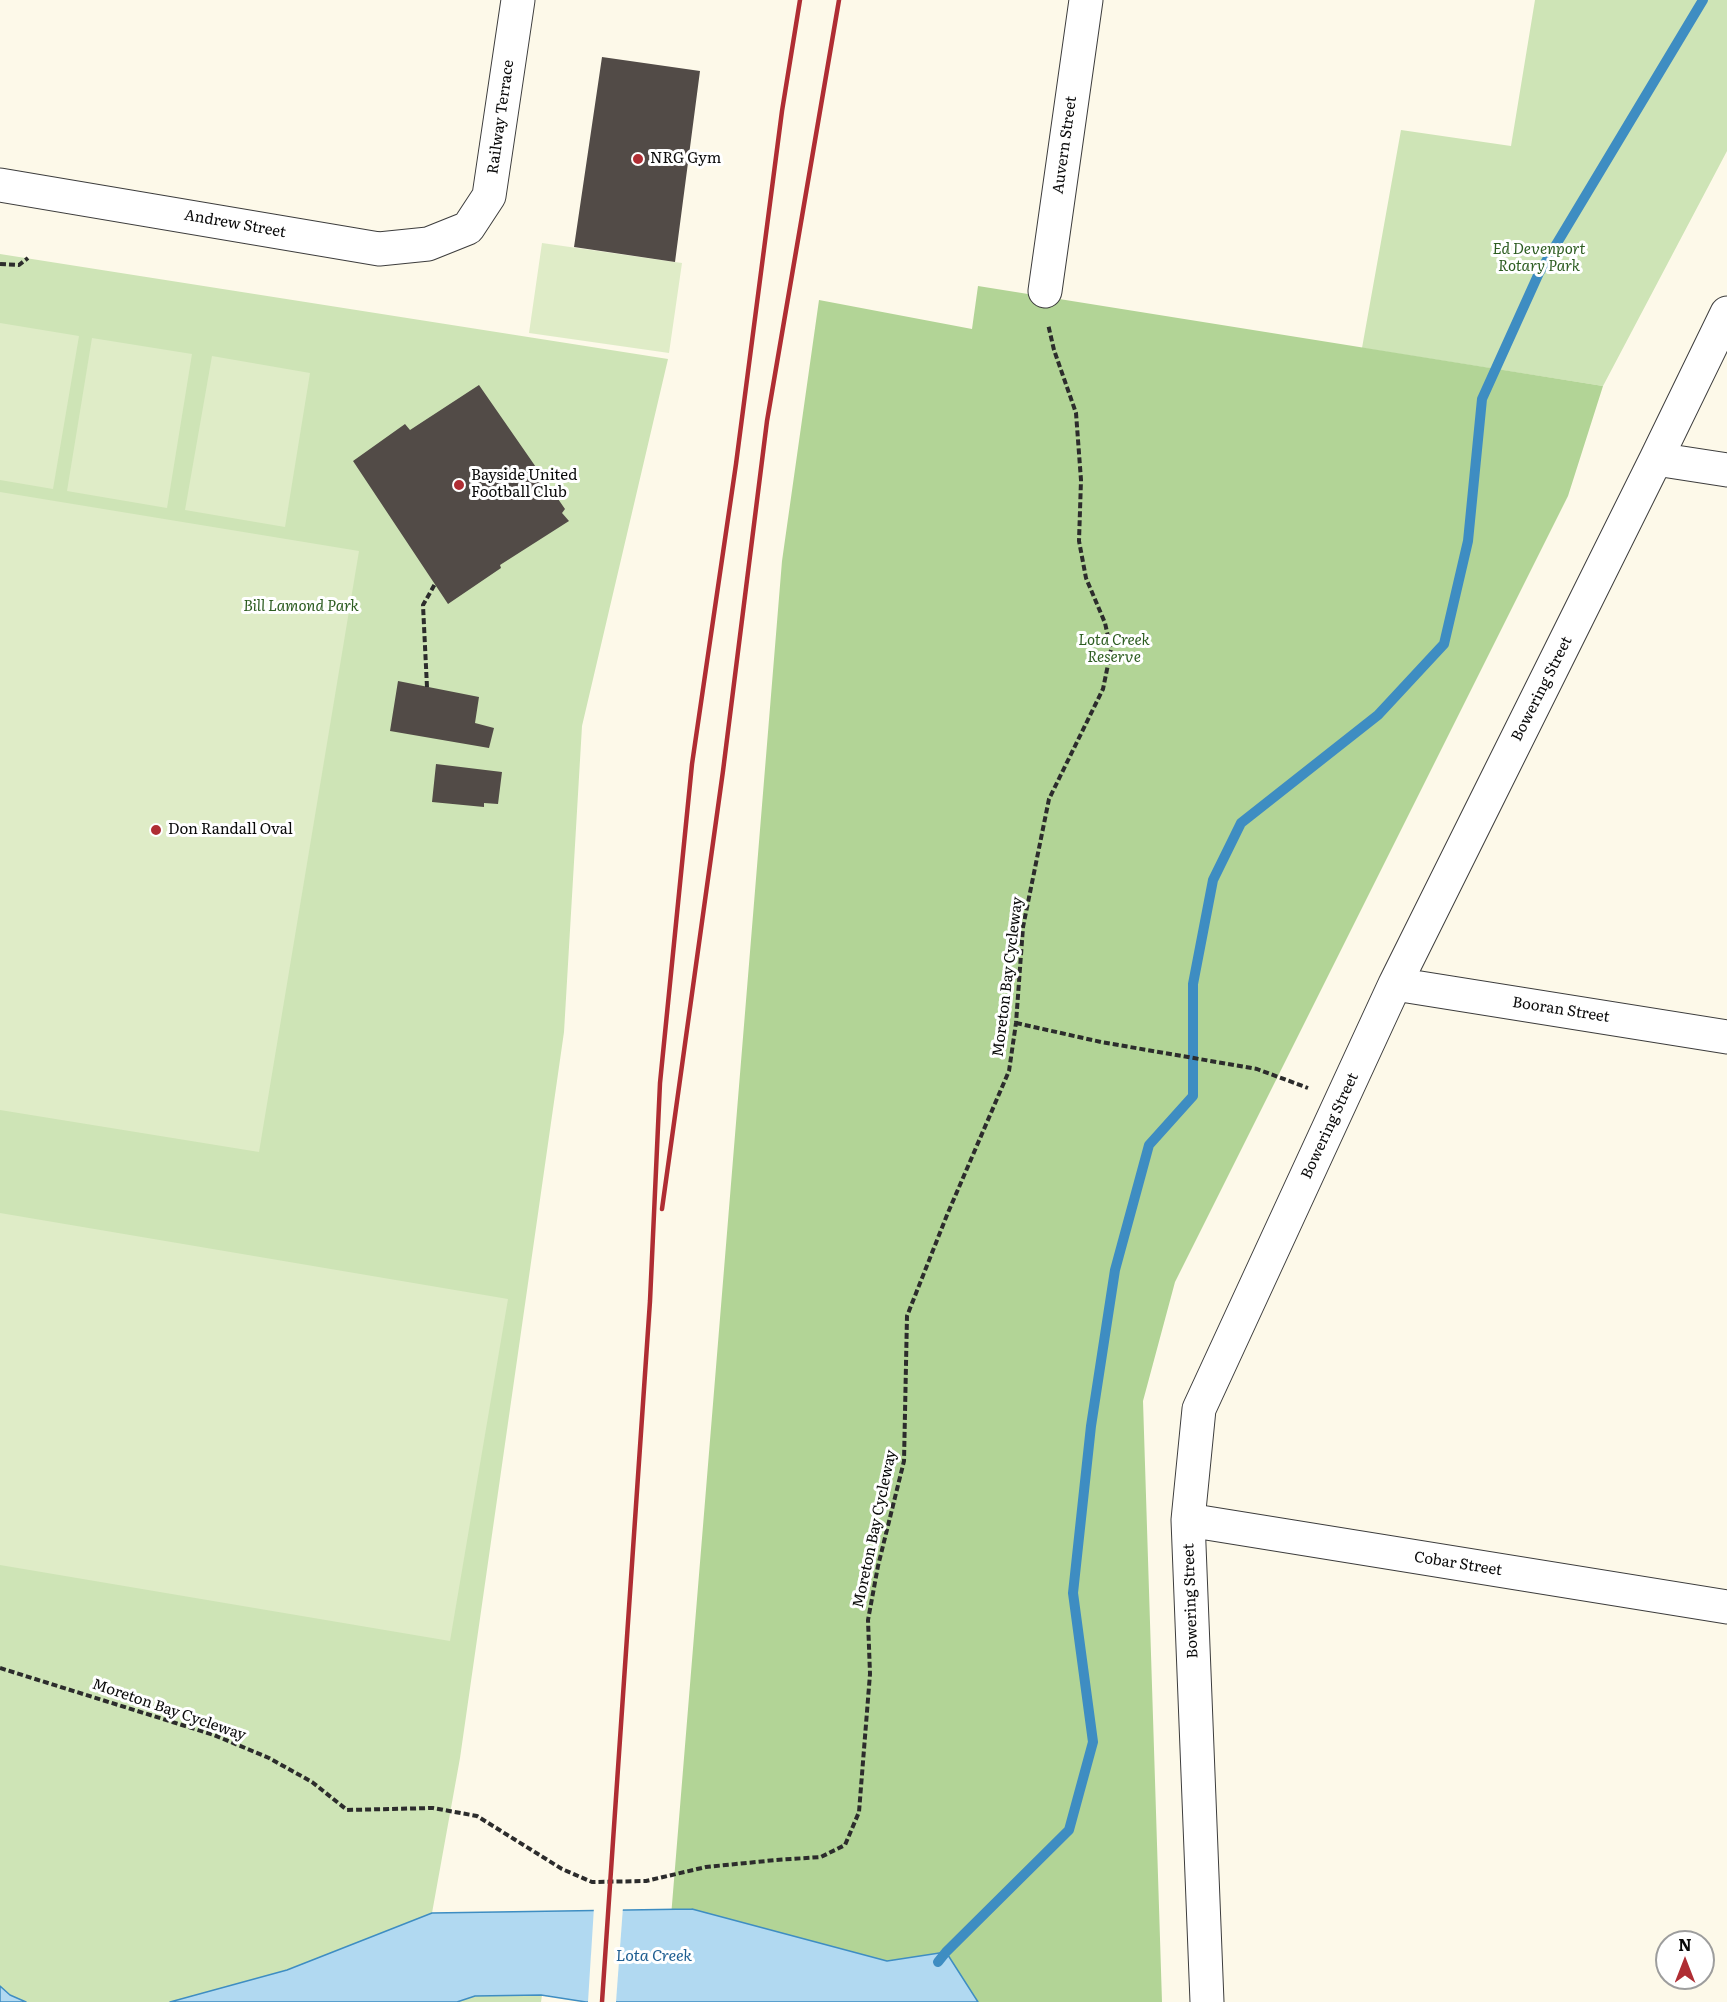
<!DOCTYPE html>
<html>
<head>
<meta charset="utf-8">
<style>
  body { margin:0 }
  #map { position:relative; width:1727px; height:2002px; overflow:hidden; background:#fdf9e9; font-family:Literata,serif }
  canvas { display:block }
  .north { position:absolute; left:1655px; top:1930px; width:60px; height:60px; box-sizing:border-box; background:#fff; border:2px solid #9d9d9d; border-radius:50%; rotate:0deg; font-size:16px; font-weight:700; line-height:24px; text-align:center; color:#0a0a0a }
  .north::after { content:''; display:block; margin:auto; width:21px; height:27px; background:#af2d33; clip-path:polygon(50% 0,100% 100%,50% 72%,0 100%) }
</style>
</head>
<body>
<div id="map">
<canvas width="1727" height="2002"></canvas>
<div class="north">N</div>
</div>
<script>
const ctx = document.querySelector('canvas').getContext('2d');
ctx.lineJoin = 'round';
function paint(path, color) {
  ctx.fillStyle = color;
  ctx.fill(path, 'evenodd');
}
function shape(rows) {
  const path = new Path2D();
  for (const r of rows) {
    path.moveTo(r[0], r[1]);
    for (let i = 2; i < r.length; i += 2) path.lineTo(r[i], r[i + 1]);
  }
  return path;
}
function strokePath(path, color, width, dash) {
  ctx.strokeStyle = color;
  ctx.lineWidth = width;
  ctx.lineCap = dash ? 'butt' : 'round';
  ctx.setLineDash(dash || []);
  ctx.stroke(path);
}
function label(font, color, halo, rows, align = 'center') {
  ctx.font = font + ' Literata,serif';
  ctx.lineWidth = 6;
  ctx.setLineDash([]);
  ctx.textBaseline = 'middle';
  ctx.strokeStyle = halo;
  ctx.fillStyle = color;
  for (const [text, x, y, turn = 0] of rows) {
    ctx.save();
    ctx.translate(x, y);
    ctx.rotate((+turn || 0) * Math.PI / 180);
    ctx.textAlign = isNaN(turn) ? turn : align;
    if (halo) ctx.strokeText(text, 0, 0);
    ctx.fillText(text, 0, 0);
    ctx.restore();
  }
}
const green = shape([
  [1535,0,1727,0,1727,151,1603,386,1362,348,1401,130,1511,146],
  [0,254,668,359,582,726,564,1032,460,1758,432,1913,287,1970,170,2002,26,2002,10,1995,0,1986],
  [542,1995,541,2002,457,2002,475,1996]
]);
const forest = shape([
  [978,286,1603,386,1568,496,1175,1282,1143,1401,1162,2002,961,2002,669,1941,782,561,819,300,972,329]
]);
const pitch = shape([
  [542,243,682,263,669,353,529,333],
  [0,323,79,336,53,489,0,480],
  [92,338,192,354,167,508,67,491],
  [212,356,310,373,285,527,185,510],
  [0,492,359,551,259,1152,0,1110],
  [0,1213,508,1299,450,1641,0,1565]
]);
const water = shape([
  [692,1909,887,1961,946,1952,978,2002,586,2002,541,1995,475,1996,457,2002,170,2002,287,1970,432,1913,692,1909],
  [0,1986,10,1995,26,2002,0,2002,0,1986]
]);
const pier = shape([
  [594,1907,623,1907,616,2002,588,2002]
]);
const stream = shape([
  [938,1962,946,1952,1069,1830,1093,1742,1073,1593,1091,1426,1115,1270,1149,1145,1193,1096,1193,984,1213,880,1241,823,1378,715,1444,644,1468,541,1482,399,1539,273,1703,0]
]);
const building = shape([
  [602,57,700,71,675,262,574,247],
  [479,385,565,509,562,513,569,521,500,565,501,568,448,604,353,461,405,424,410,430],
  [398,681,479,697,475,723,494,728,489,748,390,731],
  [436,764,502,772,498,804,484,803,484,807,432,802]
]);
const path = shape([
  [0,264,19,265,28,258],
  [427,687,423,605,435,584],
  [1016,1023,1101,1042,1257,1069,1308,1088],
  [0,1668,214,1735,269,1758,312,1782,347,1810,433,1808,477,1816,562,1869,592,1882,646,1881,706,1867,776,1860,821,1857,845,1845,859,1812,870,1674,868,1620,878,1566,904,1461,907,1316,947,1215,1009,1071,1016,1023,1023,927,1049,799,1103,689,1111,650,1105,623,1086,578,1079,541,1081,480,1076,413,1054,350,1048,324]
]);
const minor = shape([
  [0,185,379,249,428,244,468,228,489,196,518,0],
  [1045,291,1086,0],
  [1656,459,1727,470],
  [1395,984,1727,1037],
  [1188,1520,1727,1607],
  [1207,2002,1188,1520,1199,1409,1395,984,1656,459,1727,313]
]);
const rail = shape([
  [662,1209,723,771,767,421,839,0],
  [602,2002,650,1301,660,1083,692,764,736,464,782,111,800,0]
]);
const markers = [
  [638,159,6,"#af2d33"],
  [459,485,6,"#af2d33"],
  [156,830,6,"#af2d33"]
];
const streetNames = [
  ["Railway Terrace",501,117,-82],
  ["Auvern Street",1065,145,-82],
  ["Andrew Street",235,224,10],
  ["Bowering Street",1542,689,-63],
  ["Moreton Bay Cycleway",1008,977,-83],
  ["Booran Street",1561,1010,9],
  ["Bowering Street",1330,1126,-65],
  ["Moreton Bay Cycleway",875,1529,-78],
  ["Cobar Street",1458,1564,9],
  ["Bowering Street",1191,1601,-92],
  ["Moreton Bay Cycleway",169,1710,19]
];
const poiNames = [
  ["NRG Gym",650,159],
  ["Bayside United",471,476],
  ["Football Club",471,493],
  ["Don Randall Oval",168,830]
];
const parkNames = [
  ["Ed Devenport",1539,250],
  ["Rotary Park",1539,267],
  ["Bill Lamond Park",301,607],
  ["Lota Creek",1114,641],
  ["Reserve",1114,658]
];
const waterNames = [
  ["Lota Creek",654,1956]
];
paint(green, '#cee4b6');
paint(forest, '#b2d496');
paint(pitch, '#dfecc7');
paint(water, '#b1d9f1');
strokePath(water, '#3e8dc2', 1.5);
paint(pier, '#fdf9e9');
strokePath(stream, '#3e8dc2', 10);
paint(building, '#524b47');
strokePath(minor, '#3d3d3d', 35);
strokePath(path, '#2c2c2c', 4, [6, 3]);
strokePath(minor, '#fff', 33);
strokePath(rail, '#af2d33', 4.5);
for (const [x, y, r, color] of markers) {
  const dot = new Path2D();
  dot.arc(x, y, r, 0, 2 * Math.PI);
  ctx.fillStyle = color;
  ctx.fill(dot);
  strokePath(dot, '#fff', 2);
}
label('15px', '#0a0a0a', '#fff', streetNames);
label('15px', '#0a0a0a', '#fff', poiNames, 'left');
label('italic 15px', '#2c5c20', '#fff', parkNames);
label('italic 16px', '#1e5e91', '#fff', waterNames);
</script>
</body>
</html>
